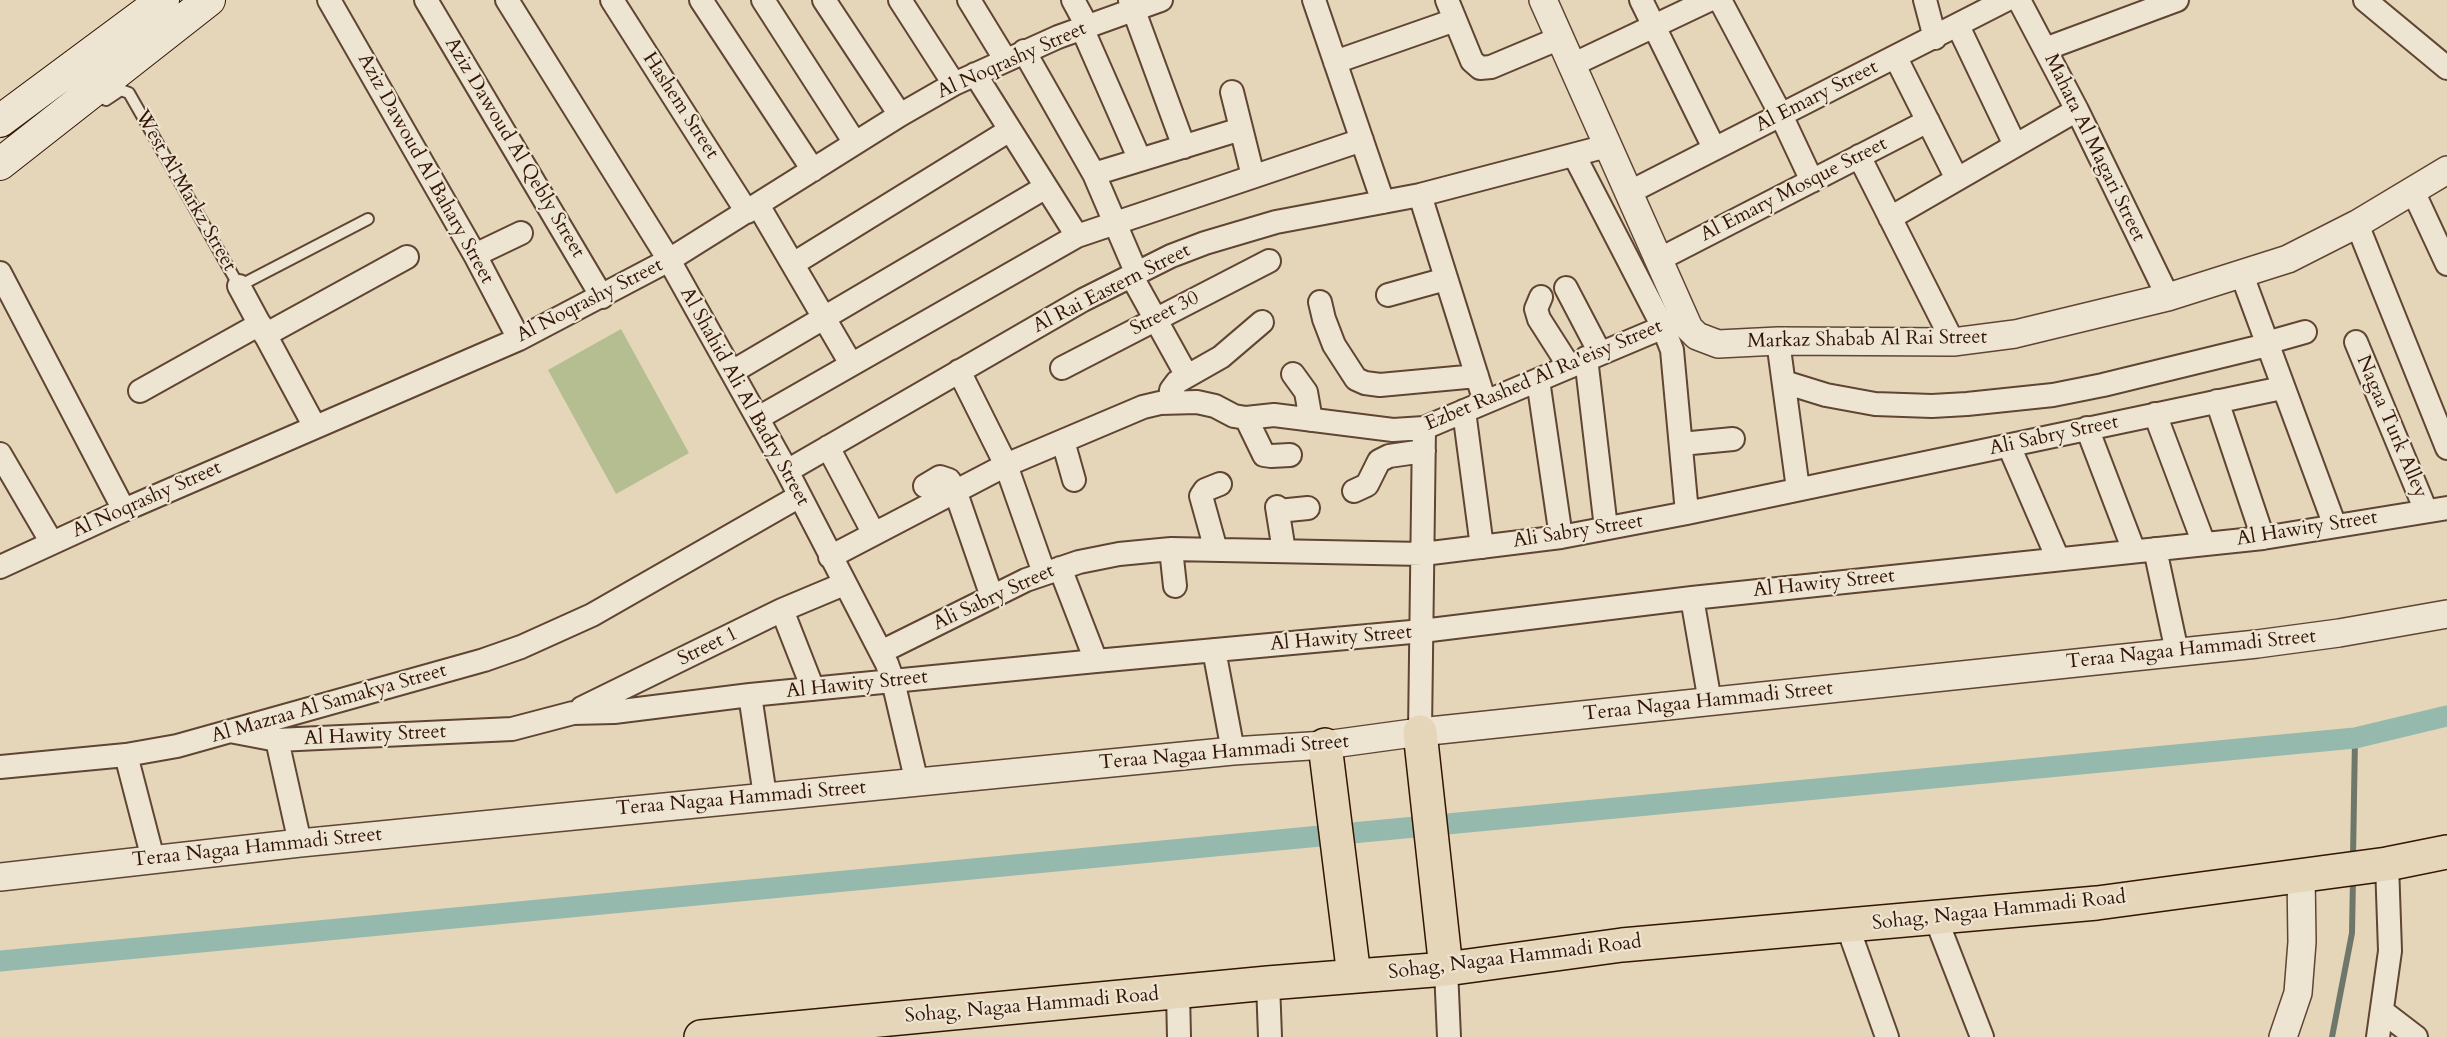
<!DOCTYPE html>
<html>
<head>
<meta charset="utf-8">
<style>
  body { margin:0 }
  canvas { display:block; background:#e5d6ba }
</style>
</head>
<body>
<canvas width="2447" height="1037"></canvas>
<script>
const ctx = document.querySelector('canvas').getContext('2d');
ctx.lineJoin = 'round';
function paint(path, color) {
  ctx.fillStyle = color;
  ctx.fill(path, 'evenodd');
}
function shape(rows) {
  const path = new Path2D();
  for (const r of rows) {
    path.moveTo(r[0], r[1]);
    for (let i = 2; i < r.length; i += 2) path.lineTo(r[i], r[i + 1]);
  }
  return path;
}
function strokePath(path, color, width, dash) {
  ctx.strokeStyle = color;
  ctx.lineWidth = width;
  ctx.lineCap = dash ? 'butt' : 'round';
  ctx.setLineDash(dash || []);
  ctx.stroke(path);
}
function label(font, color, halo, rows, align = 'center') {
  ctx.font = font + ' Cardo,serif';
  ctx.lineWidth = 4.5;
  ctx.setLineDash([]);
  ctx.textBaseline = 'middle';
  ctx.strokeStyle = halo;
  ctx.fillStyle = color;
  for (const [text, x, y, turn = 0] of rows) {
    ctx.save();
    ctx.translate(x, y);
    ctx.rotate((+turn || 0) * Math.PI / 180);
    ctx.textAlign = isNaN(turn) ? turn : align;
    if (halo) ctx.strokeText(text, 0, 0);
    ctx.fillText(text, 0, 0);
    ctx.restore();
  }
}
const green = shape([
  [621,329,689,453,616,494,548,370]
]);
const stream = shape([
  [2353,858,2355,738],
  [2332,1037,2352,933,2353,878]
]);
const canal = shape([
  [0,961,2355,738,2447,716]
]);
const service = shape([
  [106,100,121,90,129,93,239,286,368,219]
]);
const minor = shape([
  [329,0,475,255,519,339],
  [426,0,602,297],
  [507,0,669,260,787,471,887,664,893,681,917,783],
  [612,0,747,212],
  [701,0,813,170],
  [763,0,855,143],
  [824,0,900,115],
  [900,0,954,84],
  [969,0,1005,59],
  [1073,0,1087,26],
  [1130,0,1184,147],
  [1314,0,1383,202],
  [1447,0,1472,61,1480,68,1491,67,1560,38],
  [1641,0,1714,148],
  [1720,0,1781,115,1812,181],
  [1925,0,1935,38],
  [2019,0,2077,110,2168,297],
  [2365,0,2447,68],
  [1958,26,2015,145],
  [1082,28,1140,160],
  [2045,49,2177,0],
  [1024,51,1094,174,1136,272],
  [1896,58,1957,179],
  [1335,62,1455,20],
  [1572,65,1709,0],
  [975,74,1077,236],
  [1232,92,1253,176],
  [1574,155,1663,327,1672,350,1687,513],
  [1859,156,1953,342],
  [1094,174,1241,129],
  [2413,191,2447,264],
  [1628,193,2006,0],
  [1420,195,1485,402],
  [758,205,851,364],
  [1890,218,2077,110],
  [2357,224,2447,448],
  [475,255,521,233],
  [1660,259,1928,121],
  [793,264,1010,130],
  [0,273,124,510],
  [1131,275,1187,376],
  [2242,275,2335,526],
  [239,286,315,427],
  [1566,288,1600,353],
  [1388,295,1446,279],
  [1541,297,1536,309,1539,319,1569,366],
  [1320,302,1324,319,1334,345,1356,379,1365,383,1380,385,1477,376],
  [265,335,407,257],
  [1778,341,1798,489],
  [2356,342,2426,511],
  [2266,343,2305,332],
  [1586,358,1606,528],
  [1062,368,1269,261],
  [959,371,1006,465,1044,573],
  [732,372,1046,187],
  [1293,374,1306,392,1311,420],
  [1538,380,1561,537],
  [1784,382,1826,395,1875,404,1932,406,1967,404,2053,395,2103,385,2267,345],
  [140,391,260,324],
  [2217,401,2263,538],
  [1170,402,1171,390,1177,382,1221,357,1262,322],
  [1464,411,1482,547],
  [2155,414,2204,544],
  [758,418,1077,236,1362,140],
  [1246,418,1264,455,1271,456,1290,455],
  [2087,428,2134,551],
  [1063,441,1074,480],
  [1681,444,1733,439],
  [2009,446,2058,559],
  [828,447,874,534],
  [0,454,52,543],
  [787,471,1083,300,1171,256,1205,243,1276,222,1420,195,1607,146],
  [925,486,940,477,949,480,955,490,992,597],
  [1354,491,1367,485,1379,461,1389,456,1424,451],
  [1277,507,1284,551],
  [1278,511,1308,508],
  [1171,549,1175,586],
  [2155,549,2177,652],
  [1216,550,1201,496,1205,490,1220,484],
  [830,557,1006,465,1143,407,1160,403,1197,402,1215,406,1234,416,1246,418,1274,415,1393,430,1424,428,1685,318],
  [0,567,124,510,519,339,669,260,900,115,954,84,1058,37,1161,0],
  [1060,568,1096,661],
  [1692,598,1710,702],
  [782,610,813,689],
  [1214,650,1233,751],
  [881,652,1026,580,1079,562,1119,554,1171,549,1423,554,1561,537,1687,513,2282,388],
  [750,695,765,796],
  [582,708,782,610,844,584],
  [235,732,277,740,512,729,573,713,614,712,750,695,1096,661,1422,631,1692,598,2263,538,2447,508],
  [1420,732,1424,428],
  [277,740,300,843],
  [126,755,153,859],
  [0,767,126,755,177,746,484,660,521,647,592,615,798,497],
  [1936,919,1982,1037],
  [1847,925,1887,1037],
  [1446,969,1449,1037],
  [1268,983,1270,1037],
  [1178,993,1179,1037],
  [2382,1011,2416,1037],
  [2378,1037,2390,951,2387,864]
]);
const tertiary = shape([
  [1543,0,1689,328,1697,336,1718,344,1778,341,1953,342,2015,334,2168,297,2288,259,2357,224,2447,170],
  [0,877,300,843,1233,751,1325,745,1420,732,2257,644,2339,633,2447,614],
  [2283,1037,2298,993,2302,942,2301,874]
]);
const secondary = shape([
  [0,121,163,0],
  [0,164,209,0]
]);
const primary = shape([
  [1420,732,1446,969],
  [1325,745,1354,976],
  [701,1037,1268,983,1446,969,1622,945,2097,903,2387,864,2447,852]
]);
const streetNames = [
  ["Al Noqrashy Street",1012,61,-24],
  ["Al Emary Street",1817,97,-27],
  ["Hashem Street",680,106,57],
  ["Aziz Dawoud Al Qebly Street",514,148,59],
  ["Mahata Al Magari Street",2094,148,64],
  ["Aziz Dawoud Al Bahary Street",425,169,61],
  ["Al Emary Mosque Street",1794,190,-27],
  ["West Al Markz Street",185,191,60],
  ["Al Rai Eastern Street",1112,289,-27],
  ["Al Noqrashy Street",590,301,-27],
  ["Street 30",1165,314,-27],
  ["Markaz Shabab Al Rai Street",1867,340,-1],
  ["Ezbet Rashed Al Ra'eisy Street",1544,376,-23],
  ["Al Shahid Ali Al Badry Street",744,397,61],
  ["Nagaa Turk Alley",2391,427,67],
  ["Ali Sabry Street",2054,436,-12],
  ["Al Noqrashy Street",147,500,-24],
  ["Al Hawity Street",2307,529,-9],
  ["Ali Sabry Street",1578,532,-9],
  ["Al Hawity Street",1824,584,-6],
  ["Ali Sabry Street",994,598,-25],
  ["Al Hawity Street",1341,639,-5],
  ["Street 1",708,647,-26],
  ["Teraa Nagaa Hammadi Street",2191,650,-6],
  ["Al Hawity Street",857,685,-6],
  ["Teraa Nagaa Hammadi Street",1708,702,-6],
  ["Al Mazraa Al Samakya Street",329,704,-16],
  ["Al Hawity Street",375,736,-3],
  ["Teraa Nagaa Hammadi Street",1224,753,-5],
  ["Teraa Nagaa Hammadi Street",741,799,-5],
  ["Teraa Nagaa Hammadi Street",257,848,-6],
  ["Sohag, Nagaa Hammadi Road",1999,911,-6],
  ["Sohag, Nagaa Hammadi Road",1515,958,-7],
  ["Sohag, Nagaa Hammadi Road",1032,1006,-5]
];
paint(green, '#b4be90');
strokePath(stream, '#6e7769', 6);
strokePath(canal, '#96b9ad', 21);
strokePath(service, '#5f4532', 14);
strokePath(minor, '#5f4532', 26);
strokePath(tertiary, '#5f4532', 30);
strokePath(secondary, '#321504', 34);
strokePath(primary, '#321504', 36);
strokePath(service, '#eee4d2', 10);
strokePath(minor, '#eee4d2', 22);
strokePath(tertiary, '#eee4d2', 27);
strokePath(secondary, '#eee4d2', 32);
strokePath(primary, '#e5d6ba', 33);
label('20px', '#321504', '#eee4d2', streetNames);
</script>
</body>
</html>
